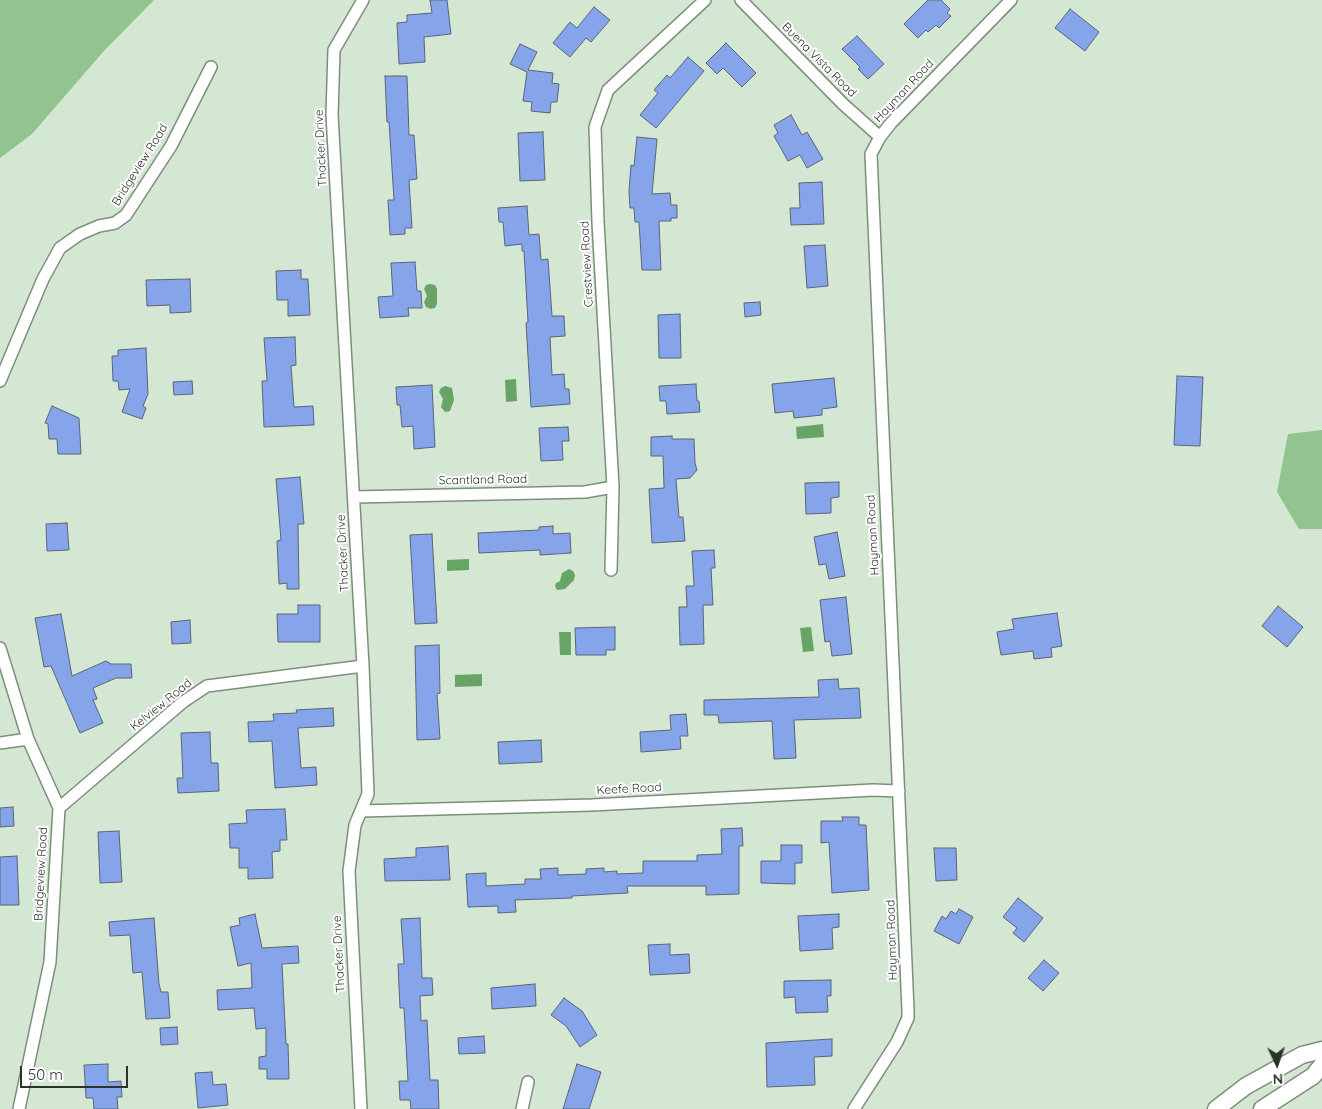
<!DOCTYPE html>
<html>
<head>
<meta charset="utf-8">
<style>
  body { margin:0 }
  #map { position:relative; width:1322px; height:1109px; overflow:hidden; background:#d3e7d2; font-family:Quicksand,sans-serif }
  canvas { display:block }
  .north { position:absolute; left:1252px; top:1039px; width:50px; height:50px; -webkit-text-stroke:4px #fff; paint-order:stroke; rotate:177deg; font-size:14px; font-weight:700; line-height:20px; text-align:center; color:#2b322a }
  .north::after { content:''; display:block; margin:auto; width:18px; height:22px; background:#2b322a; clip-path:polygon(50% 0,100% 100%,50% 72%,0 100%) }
  .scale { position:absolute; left:20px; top:1066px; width:108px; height:22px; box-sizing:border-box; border:2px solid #2b322a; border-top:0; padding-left:6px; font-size:15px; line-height:18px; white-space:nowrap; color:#2b322a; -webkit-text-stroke:4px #fff; paint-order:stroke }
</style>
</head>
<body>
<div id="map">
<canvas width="1322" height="1109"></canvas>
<div class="north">N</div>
<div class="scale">50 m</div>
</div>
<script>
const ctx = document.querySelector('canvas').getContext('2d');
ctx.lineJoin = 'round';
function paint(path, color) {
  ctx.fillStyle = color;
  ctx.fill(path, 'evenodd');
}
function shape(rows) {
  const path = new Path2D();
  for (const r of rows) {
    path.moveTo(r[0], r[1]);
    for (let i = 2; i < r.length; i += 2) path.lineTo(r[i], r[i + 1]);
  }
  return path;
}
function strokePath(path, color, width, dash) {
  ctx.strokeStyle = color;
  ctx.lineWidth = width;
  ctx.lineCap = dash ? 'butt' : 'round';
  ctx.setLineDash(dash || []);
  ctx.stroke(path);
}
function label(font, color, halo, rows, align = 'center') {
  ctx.font = font + ' Quicksand,sans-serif';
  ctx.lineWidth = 4;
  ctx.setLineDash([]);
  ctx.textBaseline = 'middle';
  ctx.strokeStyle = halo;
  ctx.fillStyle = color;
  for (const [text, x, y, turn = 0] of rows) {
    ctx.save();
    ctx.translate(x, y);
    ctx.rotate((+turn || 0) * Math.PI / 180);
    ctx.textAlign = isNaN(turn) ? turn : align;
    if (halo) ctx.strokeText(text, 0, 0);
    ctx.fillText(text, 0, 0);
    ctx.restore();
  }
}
const green = shape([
  [0,0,154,0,103,52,32,134,0,158],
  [1322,430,1322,529,1299,529,1277,492,1288,434]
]);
const water = shape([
  [430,284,435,285,437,289,437,304,435,308,431,309,426,307,424,302,427,296,424,289,426,285],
  [516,379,517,401,506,402,505,380],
  [445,386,452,388,454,400,450,411,445,412,441,407,443,399,439,392,441,388],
  [823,424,824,437,797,439,796,427],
  [469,559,469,570,447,571,447,560],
  [569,569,573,571,575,575,574,580,565,589,557,590,555,586,556,583,560,581,562,573],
  [811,627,814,651,803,652,800,628],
  [559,632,571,632,571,655,560,655],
  [482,674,482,686,455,687,455,675]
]);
const building = shape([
  [430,0,447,0,451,34,424,37,425,62,399,64,397,23,407,22,407,15,432,13,430,0],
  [928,0,941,0,950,9,947,13,951,16,939,28,936,25,928,32,926,30,918,38,904,24,928,0],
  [594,7,610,20,591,42,586,38,570,57,553,43,570,22,577,28,594,7],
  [1070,9,1099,32,1085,51,1055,28,1070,9],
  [857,36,884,64,868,79,858,69,860,67,842,49,857,36],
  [726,43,756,73,742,87,723,68,717,74,706,63,726,43],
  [520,44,537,52,528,70,553,73,552,83,559,84,557,102,551,102,550,113,531,111,532,102,523,101,527,72,510,64,520,44],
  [688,57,704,71,656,128,640,115,658,93,654,90,667,75,670,78,688,57],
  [385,76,407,76,409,135,414,135,417,179,409,180,412,228,405,228,405,234,390,235,388,200,394,200,389,122,387,122,385,76],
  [791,115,802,135,807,132,823,159,807,168,800,155,788,161,774,136,778,133,774,125,791,115],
  [543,132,545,180,520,181,518,133,543,132],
  [637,137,657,139,652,194,670,193,671,205,677,205,677,218,671,218,671,221,659,221,661,270,642,270,639,222,635,222,634,208,630,208,629,191,631,165,634,166,637,137],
  [822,182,824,224,791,225,790,208,800,208,799,183,822,182],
  [527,206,529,235,539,234,541,260,548,259,552,316,564,316,565,336,550,337,552,375,564,374,565,389,569,389,570,404,531,407,526,323,528,322,524,251,522,251,522,244,505,246,503,222,499,222,498,208,527,206],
  [825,245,828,286,807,288,804,246,825,245],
  [415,262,417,291,421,291,422,308,408,308,409,316,380,318,378,297,393,296,391,263,415,262],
  [301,270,301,279,308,279,310,315,288,316,288,300,277,300,276,271,301,270],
  [190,279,191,312,170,313,170,305,147,306,146,280,190,279],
  [760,302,761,315,745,317,744,303,760,302],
  [680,314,681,358,659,358,658,315,680,314],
  [295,337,296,365,291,366,294,407,313,406,314,425,264,427,262,381,267,381,264,338,295,337],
  [146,348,148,394,143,406,146,408,142,419,122,412,130,389,119,390,118,381,113,381,112,356,118,356,118,350,146,348],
  [1177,376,1203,377,1200,446,1174,445,1177,376],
  [834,378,837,407,822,409,822,415,794,418,793,411,775,413,772,384,834,378],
  [192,381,193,394,174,395,173,382,192,381],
  [696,384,697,401,699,401,700,412,667,414,666,401,660,401,659,386,696,384],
  [432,385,435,447,414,449,413,426,402,427,400,405,397,405,396,387,432,385],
  [52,406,79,418,81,454,58,454,57,439,49,439,48,424,45,423,52,406],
  [568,427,569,441,562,441,563,460,541,461,539,428,568,427],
  [672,436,672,439,694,439,695,463,697,470,690,478,676,479,679,517,683,517,685,541,652,543,649,489,664,488,663,456,651,456,651,437,672,436],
  [300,477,304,524,298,524,299,589,287,589,287,583,279,584,277,541,281,540,276,479,300,477],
  [839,482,839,497,831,498,831,513,806,514,805,483,839,482],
  [67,523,69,550,47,551,46,524,67,523],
  [553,526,553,534,570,533,571,553,540,555,540,550,479,553,478,533,539,530,539,527,553,526],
  [837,532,845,576,829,579,826,564,819,565,814,537,837,532],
  [432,534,437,623,415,624,410,535,432,534],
  [714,550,715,568,711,568,713,605,703,605,704,644,680,645,679,607,687,607,686,586,694,586,692,551,714,550],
  [846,597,852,654,832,656,830,641,825,642,820,600,846,597],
  [298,605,320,605,320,642,278,642,277,614,298,614,298,605],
  [1278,606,1303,627,1287,647,1262,626,1278,606],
  [1057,613,1062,646,1051,648,1052,657,1034,659,1033,651,1001,655,997,632,1014,629,1012,619,1057,613],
  [61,614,72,676,106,661,111,664,131,664,132,678,116,678,93,688,97,699,93,700,103,723,80,733,51,666,44,667,35,618,61,614],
  [190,620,191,643,172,644,171,622,190,620],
  [615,627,615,650,606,650,606,655,576,655,575,628,615,627],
  [439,645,440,693,437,694,440,739,417,740,415,646,439,645],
  [838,679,839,689,859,688,861,718,794,720,796,758,774,759,772,721,719,723,718,715,704,715,704,700,819,697,818,680,838,679],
  [333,708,334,726,298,728,301,768,316,767,317,785,275,788,272,741,249,742,248,722,274,721,273,714,297,713,296,710,333,708],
  [686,714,688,736,680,736,681,749,641,752,640,732,671,730,670,715,686,714],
  [210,732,211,763,218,763,219,791,178,793,177,778,183,778,181,733,210,732],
  [541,740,542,762,499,764,498,742,541,740],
  [13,807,14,826,0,827,0,808,13,807],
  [285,809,287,840,280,840,280,851,272,852,273,878,248,879,248,868,239,868,239,848,230,848,229,824,247,823,246,810,285,809],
  [842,817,859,817,859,825,866,825,869,890,832,893,829,842,821,843,821,821,843,821,842,817],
  [742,828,743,846,739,846,739,894,706,895,706,886,627,886,628,893,572,896,572,898,515,900,516,912,498,913,498,906,468,907,466,874,486,873,486,886,525,884,525,879,541,879,540,869,558,868,558,875,586,874,586,869,604,868,604,872,617,871,617,874,643,873,643,861,697,861,697,855,722,854,721,829,742,828],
  [119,831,122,882,100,883,98,832,119,831],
  [781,845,802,845,802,863,795,863,795,884,761,883,761,861,781,861,781,845],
  [448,846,450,880,385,881,384,859,416,857,416,848,448,846],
  [934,848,956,848,957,880,936,881,934,848],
  [17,856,19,905,0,905,0,857,17,856],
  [1018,898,1043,918,1024,942,1013,933,1017,928,1003,917,1018,898],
  [959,909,973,917,959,944,934,931,942,916,946,919,951,911,956,914,959,909],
  [255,914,262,948,298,946,299,963,282,964,286,1044,288,1044,289,1079,267,1079,267,1069,259,1069,259,1057,266,1056,266,1028,256,1029,254,1008,218,1010,217,990,252,988,251,963,238,966,230,927,240,925,239,918,255,914],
  [839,914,839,927,832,928,833,949,800,951,798,916,839,914],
  [154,918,159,984,161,992,168,992,170,1018,146,1019,142,972,133,973,130,935,110,936,109,922,154,918],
  [420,918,422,978,432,978,433,995,420,996,421,1021,427,1020,430,1080,438,1080,439,1109,411,1109,410,1100,400,1100,399,1081,408,1081,404,1008,400,1008,398,964,404,964,401,919,420,918],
  [670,944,670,955,689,954,690,973,650,975,648,945,670,944],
  [1044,960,1059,973,1043,991,1028,978,1044,960],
  [831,980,831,996,827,996,828,1012,796,1013,795,997,784,998,784,981,831,980],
  [535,984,536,1006,492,1009,491,988,535,984],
  [564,998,582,1011,597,1035,580,1047,566,1026,551,1015,564,998],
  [177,1027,178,1044,161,1045,160,1028,177,1027],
  [484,1036,485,1053,459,1054,458,1038,484,1036],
  [832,1039,832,1056,814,1057,815,1085,767,1087,766,1043,832,1039],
  [108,1064,108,1082,121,1081,122,1097,117,1097,118,1109,94,1109,93,1098,86,1098,84,1065,108,1064],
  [577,1064,601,1072,589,1109,563,1109,577,1064],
  [212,1072,213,1085,226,1084,228,1105,198,1108,195,1073,212,1072]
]);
const street = shape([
  [741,0,843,104,880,137],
  [0,381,43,279,60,248,80,234,99,226,115,223,126,215,171,146,211,67],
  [354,497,585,492,613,487],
  [611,570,613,487,598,222,595,127,608,90,705,0],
  [0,648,28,739,59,808,50,962,19,1109],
  [0,743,28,739],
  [59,808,183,702,207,686,363,666],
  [361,811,592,805,873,790,899,791],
  [361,1109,349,871,355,825,368,794,363,666,332,115,334,50,363,0],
  [522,1109,528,1082],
  [854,1109,897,1042,908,1018,908,1010,871,154,880,137,891,123,1011,0]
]);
const secondary = shape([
  [1216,1109,1246,1086,1302,1055,1322,1050],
  [1262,1109,1313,1076,1322,1065]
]);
const streetNames = [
  ["Buena Vista Road",819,60,45],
  ["Hayman Road",904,91,-47],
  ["Thacker Drive",321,148,-93],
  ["Bridgeview Road",140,165,-58],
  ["Crestview Road",587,264,-93],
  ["Scantland Road",483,480,-1],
  ["Hayman Road",873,535,-93],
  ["Thacker Drive",343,553,-93],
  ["Kelview Road",161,705,-39],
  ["Keefe Road",629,789,-3],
  ["Bridgeview Road",41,874,-87],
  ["Hayman Road",892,940,-92],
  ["Thacker Drive",339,954,-93]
];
paint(green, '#91c48f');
paint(water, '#69a467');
paint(building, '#86a4ea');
strokePath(building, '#5a6478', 1);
strokePath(street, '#7d8f7c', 14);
strokePath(secondary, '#7d8f7c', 19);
strokePath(street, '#fff', 11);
strokePath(secondary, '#fff', 16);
label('12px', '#2b322a', '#fff', streetNames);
</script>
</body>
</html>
